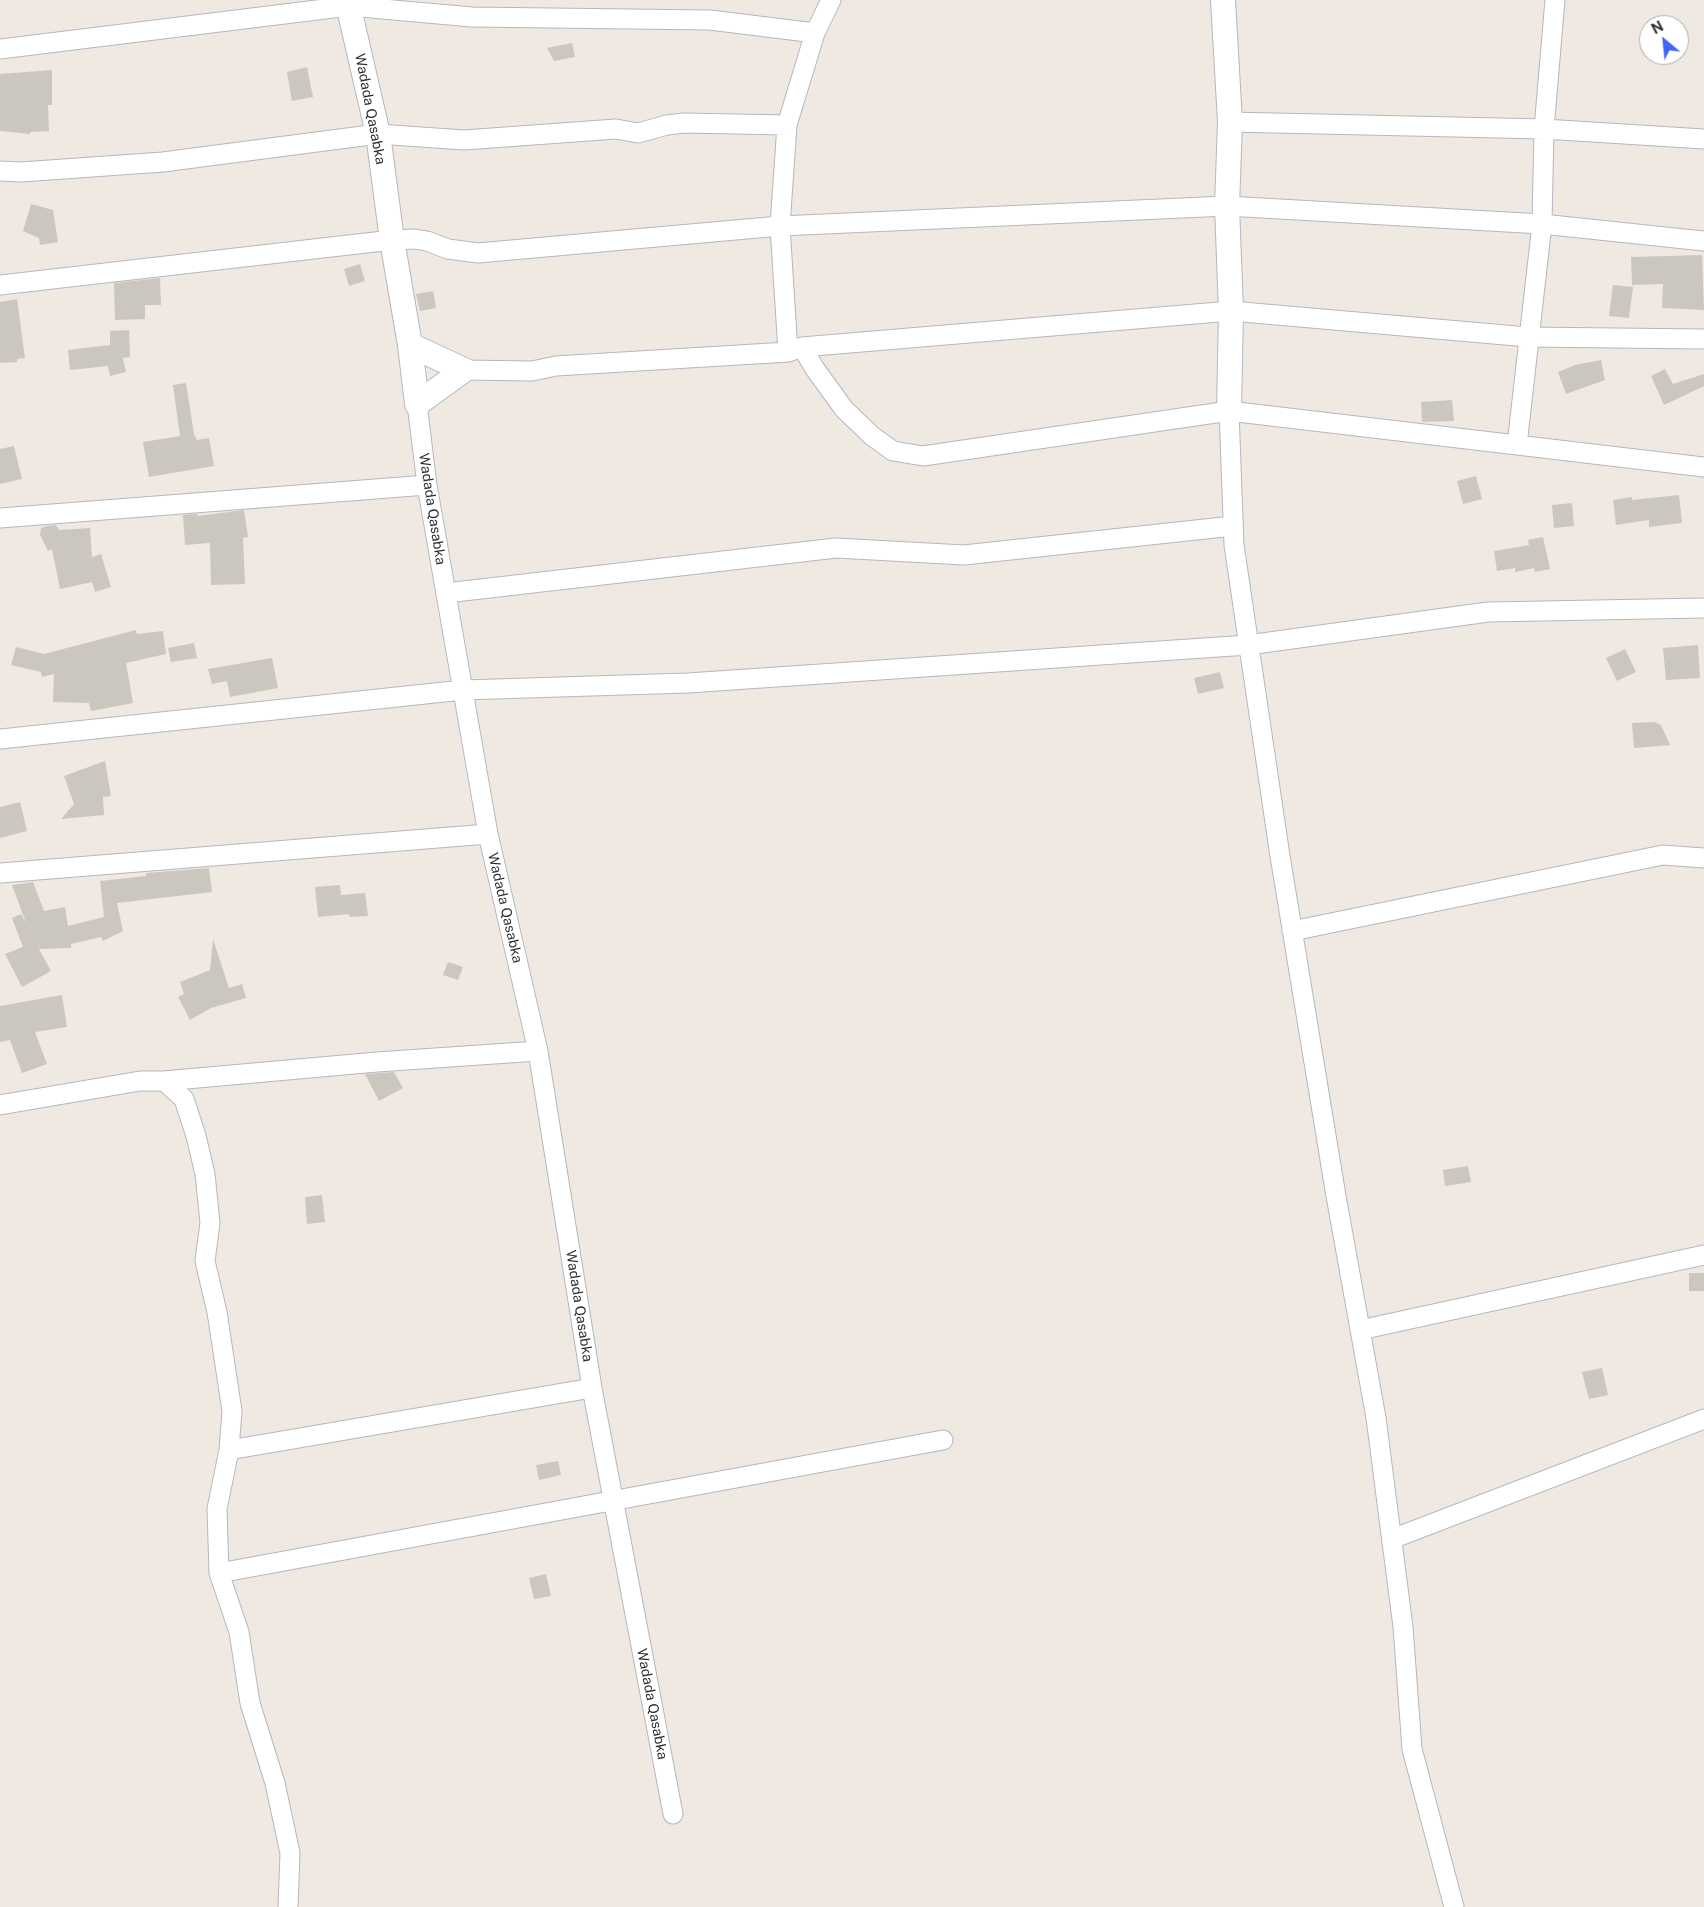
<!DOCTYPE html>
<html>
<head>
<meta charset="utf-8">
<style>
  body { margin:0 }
  #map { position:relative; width:1704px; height:1907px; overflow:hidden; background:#efe9e1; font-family:"Public Sans",sans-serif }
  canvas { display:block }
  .north { position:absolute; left:1639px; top:15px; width:50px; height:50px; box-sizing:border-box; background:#fff; border:1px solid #ababab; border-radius:50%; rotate:332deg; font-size:14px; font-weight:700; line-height:20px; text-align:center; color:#2e2e2e }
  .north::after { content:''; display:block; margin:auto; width:18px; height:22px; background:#4264fb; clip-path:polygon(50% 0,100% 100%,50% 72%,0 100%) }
</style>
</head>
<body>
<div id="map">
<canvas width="1704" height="1907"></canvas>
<div class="north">N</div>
</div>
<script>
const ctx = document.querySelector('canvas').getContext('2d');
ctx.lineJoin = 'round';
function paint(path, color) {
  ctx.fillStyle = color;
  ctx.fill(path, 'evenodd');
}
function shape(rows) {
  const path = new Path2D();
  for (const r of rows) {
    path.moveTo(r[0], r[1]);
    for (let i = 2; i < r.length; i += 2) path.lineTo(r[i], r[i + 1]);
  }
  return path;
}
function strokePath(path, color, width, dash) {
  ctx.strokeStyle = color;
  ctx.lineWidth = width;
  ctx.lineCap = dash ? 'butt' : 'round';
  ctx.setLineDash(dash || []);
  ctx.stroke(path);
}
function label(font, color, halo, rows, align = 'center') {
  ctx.font = font + ' "Public Sans",sans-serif';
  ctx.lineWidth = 4.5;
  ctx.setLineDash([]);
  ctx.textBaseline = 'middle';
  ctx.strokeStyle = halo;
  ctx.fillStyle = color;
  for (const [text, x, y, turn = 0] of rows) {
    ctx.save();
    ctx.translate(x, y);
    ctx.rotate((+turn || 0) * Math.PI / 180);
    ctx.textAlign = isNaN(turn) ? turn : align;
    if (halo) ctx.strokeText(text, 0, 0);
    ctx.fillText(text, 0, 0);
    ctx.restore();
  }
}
const building = shape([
  [572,43,575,57,554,61,547,48],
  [307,67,313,97,292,101,287,72],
  [52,70,52,105,48,105,49,131,30,132,30,134,0,131,0,74],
  [31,204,53,210,58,242,40,245,39,238,23,231],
  [1702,255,1704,310,1662,308,1663,284,1632,285,1631,257],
  [360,264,365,281,349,286,344,269],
  [160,278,161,305,145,305,145,319,115,320,114,283],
  [1613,285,1633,287,1629,318,1609,316],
  [433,291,436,308,420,311,416,294],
  [17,299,25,358,17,359,17,362,0,363,0,302],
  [129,330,130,357,123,358,126,372,110,376,108,366,70,370,68,350,110,345,110,331],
  [1601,360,1605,380,1566,394,1558,372,1575,365],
  [1665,369,1673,384,1704,374,1704,386,1664,405,1651,376],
  [186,383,194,434,197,440,209,438,214,466,149,477,143,442,180,436,173,385],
  [1452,400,1454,421,1422,422,1421,402],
  [14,446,22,479,0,484,0,449],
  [1476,476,1482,499,1463,504,1457,481],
  [1679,495,1682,523,1649,527,1649,520,1616,525,1613,500,1632,497,1632,500],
  [1572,503,1574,526,1554,528,1552,505],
  [244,510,248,537,243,538,245,584,211,585,210,543,185,545,183,515,197,514,198,516],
  [56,525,59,530,90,528,92,557,101,554,111,587,95,592,92,582,60,589,52,549,48,551,40,535,41,528,47,526],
  [1543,537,1550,569,1535,572,1534,568,1515,572,1515,568,1497,571,1494,551,1529,545,1528,540],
  [136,630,137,634,163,631,166,654,126,663,133,703,91,711,89,703,53,702,54,674,42,677,41,672,11,665,16,647,44,654],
  [194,643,197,658,171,662,168,648],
  [1698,645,1700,678,1666,680,1663,648],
  [1625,649,1636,672,1617,681,1606,658],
  [272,658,278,688,230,697,227,681,212,684,208,669],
  [1220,672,1224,688,1198,694,1194,678],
  [1654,722,1661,725,1670,745,1634,748,1632,723],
  [105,761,111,796,103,797,104,815,61,819,74,804,64,776],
  [20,802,27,831,0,838,0,807],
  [209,868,212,892,117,903,123,931,103,941,101,937,71,944,71,948,39,949,51,971,22,987,5,954,23,947,12,918,21,914,26,923,12,885,33,882,44,911,65,907,68,926,104,917,100,881,146,876,146,873],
  [340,885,341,895,365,893,368,916,350,917,349,914,318,917,315,887],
  [213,939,229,988,242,984,246,998,211,1008,190,1020,178,997,184,994,180,982,210,970],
  [448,962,463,967,458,980,443,975],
  [62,995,67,1027,35,1032,47,1064,22,1073,10,1040,0,1042,0,1006],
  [394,1072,403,1088,379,1101,365,1074],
  [1468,1166,1471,1182,1445,1186,1443,1170],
  [322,1195,325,1222,307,1224,305,1197],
  [1689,1273,1704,1273,1704,1291,1689,1291],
  [1602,1368,1608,1395,1589,1399,1582,1372],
  [558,1461,561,1475,539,1480,536,1465],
  [546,1574,551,1596,534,1599,529,1578]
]);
const minor = shape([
  [0,49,349,6,472,17,710,20,815,33],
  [1230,122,1544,129,1555,0],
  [0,171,21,172,163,162,378,134,464,140,616,129,638,133,667,125,684,123,787,125],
  [0,285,392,240,415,239,427,241,448,249,478,253,780,226,1227,206,1542,224,1704,241],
  [802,347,1231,311,1528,337,1704,339],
  [788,352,780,226,787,125,815,33,831,0],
  [464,370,532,371,556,366,788,352,802,347,815,369,844,409,872,436,893,451,923,456,1229,411,1704,467],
  [417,404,427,485,488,834,538,1051,592,1388,673,1814],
  [1229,411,1234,545,1280,856,1336,1196,1376,1418,1403,1627,1412,1749,1454,1907],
  [1517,445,1542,224,1544,129,1704,139],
  [0,518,427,485],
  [446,593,836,548,964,555,1233,526],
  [0,739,463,690,688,683,1248,645,1488,612,1704,608],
  [0,873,488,834],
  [1292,931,1663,855,1704,858],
  [164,1081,377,1062,538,1051],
  [0,1105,140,1081,164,1081,184,1099,196,1136,205,1174,210,1223,205,1261,217,1312,232,1411,229,1450,217,1509,219,1573,239,1632,250,1703,275,1783,290,1853,288,1907],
  [1360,1330,1704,1255],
  [229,1450,592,1388],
  [1392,1539,1704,1419],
  [219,1573,943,1440]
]);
const tertiary = shape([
  [347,0,378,134,392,240,410,345,417,404,464,370,410,345],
  [1223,0,1230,122,1227,206,1231,311,1229,411]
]);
const streetNames = [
  ["Wadada Qasabka",370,109,79],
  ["Wadada Qasabka",432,509,81],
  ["Wadada Qasabka",505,908,77],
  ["Wadada Qasabka",579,1306,81],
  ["Wadada Qasabka",652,1704,79]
];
paint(building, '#cbc7bf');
strokePath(minor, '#b4b7c1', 21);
strokePath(tertiary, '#b4b7c1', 26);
strokePath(minor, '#fff', 19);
strokePath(tertiary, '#fff', 24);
label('14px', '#2e2e2e', '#fff', streetNames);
</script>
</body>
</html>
